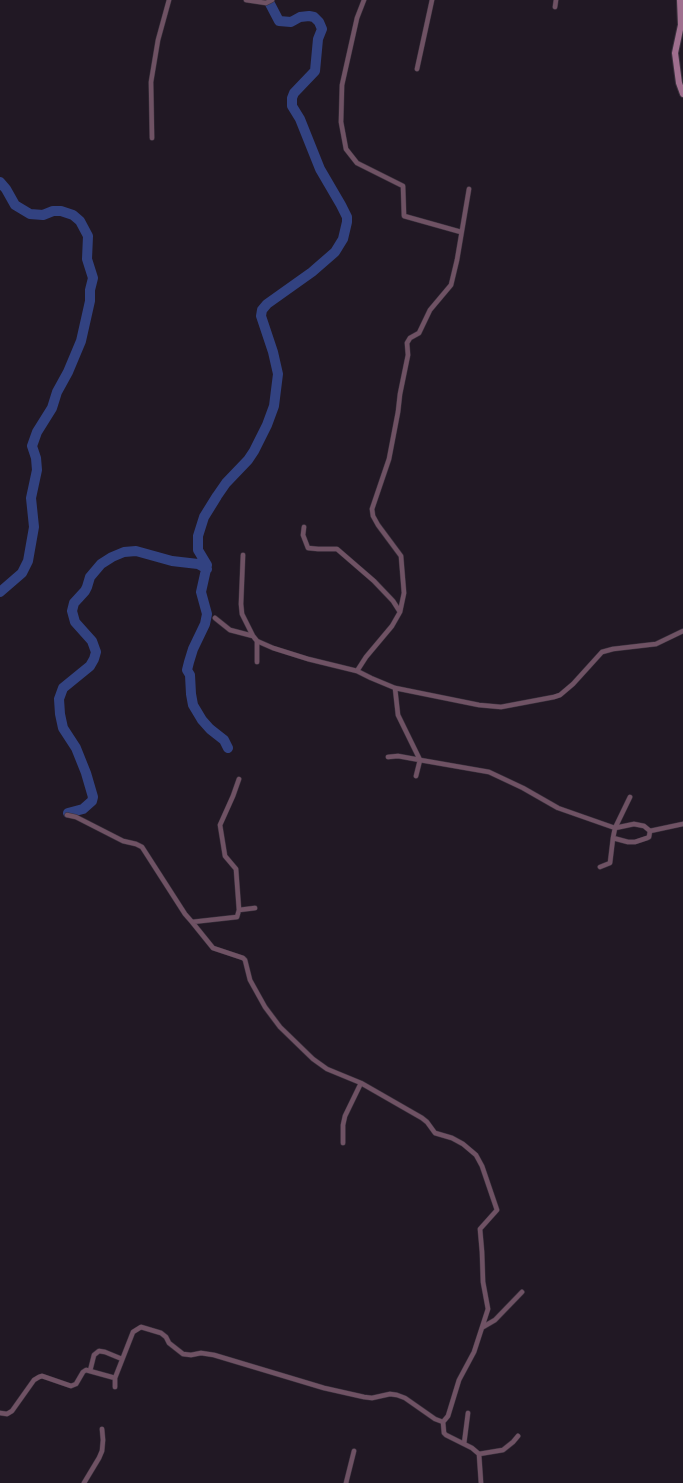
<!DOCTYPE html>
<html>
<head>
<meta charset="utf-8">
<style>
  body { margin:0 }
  canvas { display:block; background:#211824 }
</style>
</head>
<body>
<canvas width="683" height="1483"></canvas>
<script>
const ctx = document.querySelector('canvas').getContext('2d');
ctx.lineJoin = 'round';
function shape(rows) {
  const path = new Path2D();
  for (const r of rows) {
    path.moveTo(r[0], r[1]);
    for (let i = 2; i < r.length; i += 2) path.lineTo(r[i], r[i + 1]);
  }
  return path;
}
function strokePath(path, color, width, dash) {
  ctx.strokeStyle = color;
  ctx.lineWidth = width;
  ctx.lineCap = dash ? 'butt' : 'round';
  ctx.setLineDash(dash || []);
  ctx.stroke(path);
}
const river = shape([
  [0,182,6,189,15,205,30,214,43,215,53,211,61,211,73,215,80,221,88,236,87,259,93,278,90,290,90,301,81,341,68,372,57,392,52,408,37,432,32,446,36,458,37,470,31,498,34,527,28,561,22,573,0,592],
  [228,748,224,740,210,729,202,720,193,705,191,694,190,675,187,670,189,662,193,649,205,624,207,614,201,592,207,565,198,550,198,536,204,517,217,496,226,483,248,460,254,451,267,425,274,406,278,374,273,352,261,316,262,310,267,304,312,272,335,252,343,239,347,222,347,217,341,205,320,169,300,119,292,106,292,98,294,93,315,71,318,39,322,29,319,22,314,17,309,16,300,17,291,22,279,21,268,0],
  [68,813,83,809,92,801,93,797,86,773,76,748,63,728,60,714,59,699,63,688,90,666,94,659,96,652,92,641,75,622,72,611,74,603,85,591,87,587,90,577,101,564,112,557,124,552,136,551,172,561,198,564,207,569]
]);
const street = shape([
  [246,0,266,3,272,0],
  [364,0,357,18,342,85,341,122,346,149,357,163,403,186,404,216,461,232],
  [555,7,556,0],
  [417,69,432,0],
  [152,138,151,82,158,40,169,0],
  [304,527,303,535,308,548,318,549,337,549,374,581,393,601,400,612,392,626,366,657,357,671],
  [243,555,241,604,242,614,253,636],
  [400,612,404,593,401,556,378,525,373,516,372,509,389,459,398,412,400,394,408,355,407,343,410,338,419,333,430,310,451,285,457,260,469,189],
  [215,618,230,630,253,636,257,641,273,648,308,659,357,671,371,678,395,688,479,705,501,707,554,697,560,695,573,684,602,652,613,649,656,644,683,631],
  [257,662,257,641],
  [395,688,398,715,420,760,489,772,523,788,558,808,615,828,634,824,644,826,650,831],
  [388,757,398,756,420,760,416,776],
  [67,815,76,817,123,841,136,844,142,847,185,914,192,922,237,917,239,910,236,869,225,856,220,825,233,796,239,779],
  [613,838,615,828,630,797],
  [600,867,610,863,613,838,628,842,635,842,647,838,649,837,650,831,683,824],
  [239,910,255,908],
  [343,1143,343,1125,345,1116,361,1083],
  [483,1327,495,1320,522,1292],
  [90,1371,94,1355,99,1351,105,1352,122,1359],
  [115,1378,115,1387],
  [0,1413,7,1414,12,1411,34,1380,39,1377,42,1376,71,1386,76,1384,83,1372,86,1370,115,1378,133,1332,141,1327,161,1333,166,1337,169,1343,183,1354,191,1355,201,1353,214,1355,324,1388,364,1397,372,1398,390,1394,397,1395,405,1398,435,1419,443,1422,448,1416,459,1380,474,1352,488,1309,483,1282,482,1252,480,1229,497,1210,482,1166,476,1155,463,1144,452,1138,435,1133,427,1122,422,1118,361,1083,327,1069,313,1059,280,1027,265,1007,250,980,245,960,243,958,213,948,192,922],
  [443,1422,444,1433,446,1435,472,1448,479,1454],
  [464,1444,468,1413],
  [84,1483,99,1458,102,1451,103,1440,102,1429],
  [346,1483,354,1451],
  [481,1483,479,1454,503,1450,513,1442,518,1436]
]);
const secondary = shape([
  [680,0,681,25,675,53,679,83,683,94]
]);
strokePath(river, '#324281', 10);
strokePath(street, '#3b323e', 5.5);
strokePath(secondary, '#3b323e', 8);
strokePath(street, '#6f5264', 4.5);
strokePath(secondary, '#9f6f8e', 6);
</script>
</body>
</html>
